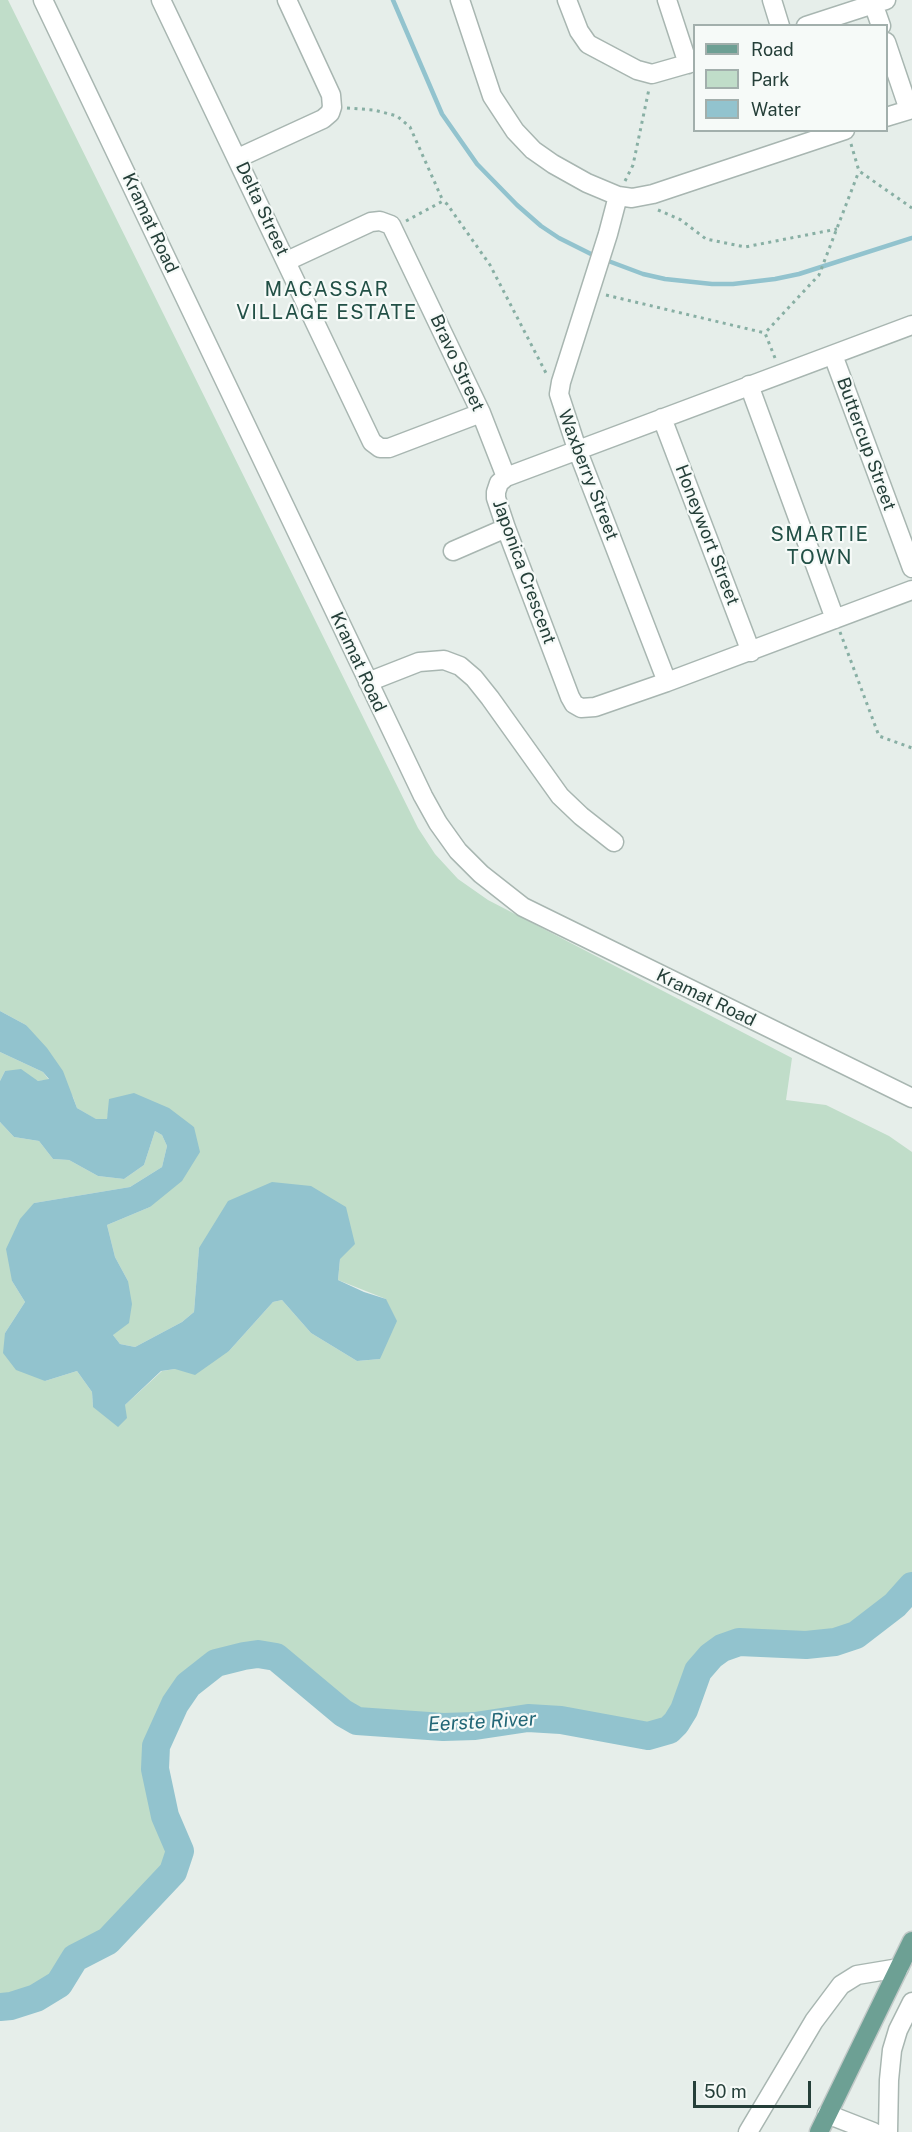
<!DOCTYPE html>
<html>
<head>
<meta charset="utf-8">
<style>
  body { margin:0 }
  #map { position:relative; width:912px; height:2132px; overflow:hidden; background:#e6eeea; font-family:"Public Sans",sans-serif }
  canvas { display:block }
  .legend { position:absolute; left:693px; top:24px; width:195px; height:108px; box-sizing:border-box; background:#f6faf8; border:2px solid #a2afac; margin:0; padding:8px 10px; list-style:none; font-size:18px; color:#253f39 }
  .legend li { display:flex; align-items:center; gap:12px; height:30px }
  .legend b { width:30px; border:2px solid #a2afac }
  .scale { position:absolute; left:693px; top:2081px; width:118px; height:27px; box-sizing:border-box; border:3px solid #253f39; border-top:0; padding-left:8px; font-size:18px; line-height:21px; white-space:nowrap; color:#253f39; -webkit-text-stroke:4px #f6faf8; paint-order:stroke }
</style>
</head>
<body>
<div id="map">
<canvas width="912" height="2132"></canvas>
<ul class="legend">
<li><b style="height:8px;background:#6da094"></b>Road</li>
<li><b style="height:16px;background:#c0ddc9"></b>Park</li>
<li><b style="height:16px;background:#92c3ce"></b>Water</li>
</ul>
<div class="scale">50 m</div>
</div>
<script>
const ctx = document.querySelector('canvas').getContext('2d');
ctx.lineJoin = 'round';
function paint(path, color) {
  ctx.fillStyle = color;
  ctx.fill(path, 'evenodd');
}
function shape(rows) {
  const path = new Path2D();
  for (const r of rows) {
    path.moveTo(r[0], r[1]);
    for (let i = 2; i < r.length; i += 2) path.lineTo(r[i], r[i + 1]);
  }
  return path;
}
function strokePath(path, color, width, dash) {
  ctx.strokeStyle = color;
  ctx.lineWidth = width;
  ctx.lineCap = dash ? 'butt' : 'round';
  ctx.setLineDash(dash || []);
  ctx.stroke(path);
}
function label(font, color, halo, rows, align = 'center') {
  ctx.font = font + ' "Public Sans",sans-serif';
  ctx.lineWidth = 4.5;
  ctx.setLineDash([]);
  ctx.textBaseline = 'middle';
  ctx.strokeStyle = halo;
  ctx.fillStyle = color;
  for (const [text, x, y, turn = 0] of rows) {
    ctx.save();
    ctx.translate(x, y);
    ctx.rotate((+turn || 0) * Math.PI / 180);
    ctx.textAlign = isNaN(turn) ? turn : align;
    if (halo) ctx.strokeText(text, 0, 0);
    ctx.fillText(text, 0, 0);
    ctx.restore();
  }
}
const green = shape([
  [0,0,8,0,418,828,435,854,458,879,488,900,792,1058,786,1100,826,1105,889,1136,912,1152,912,1586,895,1605,856,1635,835,1642,806,1645,739,1642,722,1648,711,1656,698,1671,684,1710,676,1723,669,1730,648,1736,561,1720,528,1718,475,1726,443,1727,357,1721,343,1713,276,1657,258,1654,244,1656,216,1663,188,1685,175,1704,156,1746,155,1769,165,1816,180,1851,173,1872,108,1941,75,1959,59,1984,36,1998,11,2006,0,2007,0,1122,14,1137,39,1141,53,1159,69,1160,98,1176,124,1179,144,1165,155,1131,162,1135,167,1146,162,1167,130,1187,34,1203,12,1281,25,1302,5,1333,45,1381,77,1371,92,1392,93,1407,125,1405,162,1371,175,1369,229,1351,273,1302,282,1300,311,1333,357,1361,380,1359,386,1299,338,1280,340,1259,199,1248,194,1312,182,1322,135,1347,120,1344,113,1335,128,1281,115,1257,107,1225,150,1207,194,1127,109,1110,107,1119,97,1120,77,1108,73,1097,26,1025,0,1011],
  [0,1052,43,1072,49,1080,38,1081,5,1071,0,1081]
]);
const water = shape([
  [0,1011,26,1025,47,1048,63,1071,77,1108,96,1119,107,1119,109,1099,134,1093,169,1108,194,1127,200,1152,182,1181,150,1207,107,1225,115,1257,128,1281,132,1304,129,1323,113,1335,120,1344,135,1347,182,1322,194,1312,199,1248,228,1201,272,1182,311,1186,346,1207,355,1244,340,1259,338,1280,364,1292,386,1299,397,1321,380,1359,357,1361,311,1333,282,1300,273,1302,229,1351,195,1375,175,1369,161,1371,125,1405,127,1418,118,1427,93,1407,92,1392,77,1371,45,1381,16,1370,3,1353,5,1333,25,1302,12,1281,6,1249,20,1219,34,1203,130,1187,162,1167,167,1146,162,1135,155,1131,144,1165,124,1179,98,1176,69,1160,53,1159,39,1141,14,1137,0,1122,0,1081,5,1071,21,1069,38,1081,49,1079,43,1072,0,1052]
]);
const stream = shape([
  [393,0,442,114,477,164,517,205,541,226,559,238,595,256],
  [603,259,643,274,665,279,712,284,733,284,775,279,799,274,912,238]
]);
const river = shape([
  [0,2007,11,2006,36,1998,59,1984,75,1958,108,1941,173,1872,180,1851,165,1816,155,1769,156,1746,175,1704,188,1685,216,1663,244,1656,258,1654,276,1657,343,1713,357,1721,443,1727,475,1726,528,1718,561,1720,648,1736,669,1730,676,1723,684,1710,698,1671,711,1656,722,1648,739,1642,806,1645,835,1642,856,1635,895,1605,912,1586]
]);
const path = shape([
  [347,108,374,110,397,116,410,127,443,201],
  [851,144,859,171,912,208],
  [625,181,633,165,649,89],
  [658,210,681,220,706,239,745,247,837,229],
  [406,221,443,201,447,204,490,265,547,375],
  [606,295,765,333],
  [775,358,765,333,819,275,859,171],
  [840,632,879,736,912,748]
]);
const minor = shape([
  [43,0,423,796,438,823,458,851,481,874,523,907,912,1098],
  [161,0,372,442,380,448,389,448,481,413],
  [460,0,492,96,515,131,533,150,553,164,587,183,618,196,632,198,653,194,845,130],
  [567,0,579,31,588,44,637,70,652,74,694,62],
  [667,0,688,64],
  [772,0,780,26],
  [872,0,881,26],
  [806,26,886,0],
  [886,42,909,110],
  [886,117,912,109],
  [238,158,323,119,330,113,332,107,331,95,287,0],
  [618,196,608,234,561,382,559,394,577,449,667,682],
  [287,261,371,222,380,221,391,225,481,413,506,477],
  [912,325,506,477,499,483,496,492,496,498,506,528,570,697,574,704,581,708,595,707,667,682,912,590],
  [833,355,912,568],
  [749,385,835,619],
  [662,418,751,652],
  [453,551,506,528],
  [368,682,419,662,444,660,460,666,474,678,490,698,560,796,581,816,614,842],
  [827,2114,873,2132],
  [748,2132,814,2021,841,1985,857,1975,899,1968],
  [888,2132,889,2080,892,2050,898,2030,912,2002]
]);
const major = shape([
  [819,2132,912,1941]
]);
const streetNames = [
  ["Delta Street",262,209,65],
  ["Kramat Road",150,223,65],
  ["Bravo Street",457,363,65],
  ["Buttercup Street",866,444,70],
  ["Waxberry Street",588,475,69],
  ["Honeywort Street",707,535,69],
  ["Japonica Crescent",524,572,70],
  ["Kramat Road",358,662,65],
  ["Kramat Road",706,998,26]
];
const neighbourhoodNames = [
  ["MACASSAR",327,290],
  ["VILLAGE ESTATE",327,313],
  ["SMARTIE",820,535],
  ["TOWN",820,558]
];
const waterNames = [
  ["Eerste River",482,1722,-3]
];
paint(green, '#c0ddc9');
paint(water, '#92c3ce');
strokePath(stream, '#92c3ce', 4.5);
strokePath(river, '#92c3ce', 28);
strokePath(minor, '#a8b6b1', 21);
strokePath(major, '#c2c9c8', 21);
strokePath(path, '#88afa4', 3, [3, 4.5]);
strokePath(minor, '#fff', 18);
strokePath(major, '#6da094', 18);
label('18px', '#253f39', '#f6faf8', streetNames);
ctx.letterSpacing = '1.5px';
label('20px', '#225046', '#f6faf8', neighbourhoodNames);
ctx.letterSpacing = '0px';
label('italic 20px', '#236777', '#f6faf8', waterNames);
</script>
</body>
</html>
